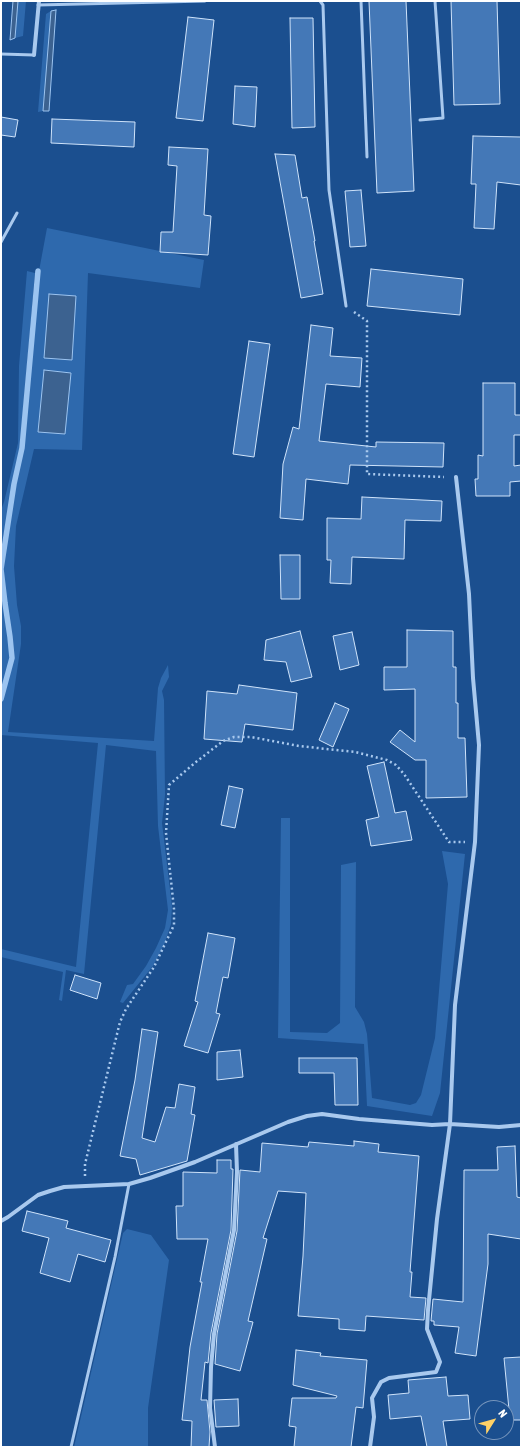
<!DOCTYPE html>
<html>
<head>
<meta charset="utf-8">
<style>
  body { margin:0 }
  #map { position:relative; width:522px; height:1448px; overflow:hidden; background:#1b4f8f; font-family:"Asap Condensed",sans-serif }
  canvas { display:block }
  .frame { position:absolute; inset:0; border:2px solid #fff; pointer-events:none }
  .north { position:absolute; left:474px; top:1400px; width:40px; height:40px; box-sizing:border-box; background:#1b4f8f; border:1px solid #7695bc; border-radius:50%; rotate:53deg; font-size:11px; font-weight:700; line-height:16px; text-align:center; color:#fff }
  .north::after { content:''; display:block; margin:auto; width:14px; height:18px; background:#ffd166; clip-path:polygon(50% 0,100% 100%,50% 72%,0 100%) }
</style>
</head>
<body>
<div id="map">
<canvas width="522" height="1448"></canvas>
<div class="frame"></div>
<div class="north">N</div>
</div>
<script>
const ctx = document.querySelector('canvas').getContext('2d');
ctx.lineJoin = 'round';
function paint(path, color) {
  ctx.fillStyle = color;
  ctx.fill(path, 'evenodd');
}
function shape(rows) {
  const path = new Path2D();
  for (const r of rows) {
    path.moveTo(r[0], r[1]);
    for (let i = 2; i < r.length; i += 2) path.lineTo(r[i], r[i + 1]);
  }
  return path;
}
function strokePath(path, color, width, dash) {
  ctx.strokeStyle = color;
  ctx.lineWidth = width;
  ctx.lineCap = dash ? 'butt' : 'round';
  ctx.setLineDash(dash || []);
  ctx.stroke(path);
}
const green = shape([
  [18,1,26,1,23,36,15,38],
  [51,11,43,111,38,112,46,14],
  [47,228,204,260,200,288,88,273,82,450,34,449,16,526,14,566,17,605,21,626,21,644,8,732,154,741,158,688,161,678,168,665,169,677,162,691,164,700,165,795,162,823,172,906,171,924,164,945,153,966,123,1003,120,1002,127,985,133,984,146,966,156,948,165,928,168,910,158,826,156,751,106,745,84,974,66,970,62,1001,59,1000,63,972,1,957,1,949,76,967,98,743,1,735,1,703,13,658,2,570,15,484,23,448,39,271],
  [27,271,35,273,20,448,1,548,1,510,4,502,18,443,19,366],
  [1,592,9,641,10,659,1,694],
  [281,818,290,818,290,1032,327,1033,340,1023,341,865,356,862,355,1007,364,1022,367,1034,372,1098,410,1105,416,1103,421,1095,435,1038,448,884,442,851,465,854,440,1093,432,1116,367,1106,364,1044,278,1038],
  [127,1229,151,1235,169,1260,148,1408,148,1447,74,1447,123,1233]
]);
const water = shape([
  [13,1,18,1,15,38,10,40,13,1],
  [56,10,49,111,43,111,51,11,56,10],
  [49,294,76,296,72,360,44,358,49,294],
  [44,370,71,373,65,434,38,432,44,370]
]);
const stream = shape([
  [1,699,12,658,10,637,5,603,1,569,14,484,22,448,38,271]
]);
const building = shape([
  [369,1,406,1,414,191,377,193,369,1],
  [451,1,497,1,500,104,454,105,451,1],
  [188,17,214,20,203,121,176,118,188,17],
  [290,18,313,18,315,127,292,128,290,18],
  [235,86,257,87,255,127,233,124,235,86],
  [1,117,18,120,15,137,1,135,1,117],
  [52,119,135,122,134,147,51,143,52,119],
  [473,136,521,137,521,185,497,182,494,229,474,228,476,184,471,184,473,136],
  [169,147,208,149,204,215,211,216,208,255,160,252,161,232,173,232,177,166,168,165,169,147],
  [275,154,295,155,302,198,307,197,315,241,314,241,323,294,301,298,275,154],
  [361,190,366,246,350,247,345,191,361,190],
  [371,269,463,279,460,315,367,306,371,269],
  [311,325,333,328,330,356,362,358,360,387,326,384,319,441,376,447,376,442,444,443,443,467,350,465,348,484,306,479,303,520,280,518,283,464,293,427,299,429,311,325],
  [249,341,270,344,254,457,233,454,249,341],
  [483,383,515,383,515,415,521,415,521,435,514,435,514,466,521,465,521,481,510,482,510,496,476,496,475,479,478,479,478,455,483,456,483,383],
  [362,497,442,501,441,521,405,520,404,559,352,557,351,584,330,583,331,560,327,560,327,518,361,519,362,497],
  [280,555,300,555,300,599,281,599,280,555],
  [407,630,453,631,453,667,456,667,456,703,458,703,458,738,465,738,467,797,426,798,426,760,415,760,390,742,400,730,415,742,415,689,384,690,384,667,407,667,407,630],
  [300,631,312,677,291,682,286,662,264,660,266,640,300,631],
  [352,632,359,665,340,670,333,636,352,632],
  [239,685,297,693,293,730,245,724,242,742,204,739,207,691,237,694,239,685],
  [335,703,349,709,333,747,319,740,335,703],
  [384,762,395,813,406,811,412,840,371,846,366,820,379,817,367,766,384,762],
  [229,786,243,789,235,828,221,825,229,786],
  [208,933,235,938,228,978,223,977,216,1013,220,1014,208,1053,184,1046,198,1002,195,1001,208,933],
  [75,975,101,983,97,999,70,990,75,975],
  [142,1029,158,1032,142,1138,155,1142,166,1107,175,1108,179,1084,195,1087,191,1114,195,1115,187,1161,140,1175,136,1159,120,1156,135,1080,142,1029],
  [240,1050,243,1077,217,1080,217,1052,240,1050],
  [299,1058,357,1058,358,1105,335,1105,334,1073,299,1073,299,1058],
  [354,1141,379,1144,378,1152,419,1156,410,1272,412,1272,410,1297,426,1298,424,1320,366,1316,365,1331,339,1329,339,1319,298,1316,303,1256,306,1193,278,1191,263,1238,267,1239,248,1321,253,1322,240,1371,215,1364,217,1334,237,1231,240,1170,260,1172,262,1143,308,1147,309,1142,354,1146,354,1141],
  [515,1146,517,1197,521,1198,521,1239,488,1234,488,1264,476,1356,455,1353,459,1327,434,1325,434,1321,431,1321,433,1299,463,1302,464,1170,498,1170,497,1147,515,1146],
  [217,1160,231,1160,231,1169,233,1169,231,1230,211,1333,208,1363,205,1362,201,1400,207,1400,210,1432,209,1447,191,1447,192,1421,182,1420,190,1347,202,1282,200,1282,208,1239,177,1239,176,1206,183,1206,183,1172,217,1173,217,1160],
  [27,1211,68,1221,66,1228,111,1240,105,1262,78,1254,70,1282,40,1273,49,1238,22,1231,27,1211],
  [296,1350,321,1353,320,1356,367,1360,363,1408,356,1407,351,1447,294,1447,296,1427,289,1426,292,1398,336,1398,337,1396,293,1385,296,1350],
  [521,1357,521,1420,510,1420,504,1358,521,1357],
  [446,1377,448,1396,468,1395,470,1419,443,1421,447,1447,427,1447,421,1416,390,1419,388,1395,409,1393,408,1380,446,1377],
  [238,1399,239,1426,216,1427,214,1400,238,1399]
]);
const path = shape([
  [354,312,367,321,367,474,444,477],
  [85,1176,85,1164,120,1022,126,1009,154,967,174,925,174,909,166,833,169,785,196,762,223,741,234,737,251,737,299,746,355,752,387,760,396,765,404,774,449,842,465,842]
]);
const lane = shape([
  [320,1,323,5,329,190,346,306],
  [361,1,367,157],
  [38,5,205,1],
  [1,54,34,55],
  [420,120,443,118,435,1],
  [1,242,17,213],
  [71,1447,115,1257,129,1184]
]);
const street = shape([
  [34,55,39,1],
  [1,1221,8,1217,38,1195,50,1191,64,1187,129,1184,150,1178,195,1162,288,1122,307,1116,322,1114,359,1119,432,1125,450,1124,499,1127,521,1125],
  [215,1447,210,1408,211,1367,214,1334,234,1230,237,1172,236,1144],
  [370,1447,374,1417,372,1398,381,1382,389,1378,436,1372,440,1362,427,1329,428,1310,437,1219,450,1124,455,1005,475,842,479,745,473,678,469,594,456,477]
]);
paint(green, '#2e69ad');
paint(water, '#3c6290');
strokePath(water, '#9cc4f0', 1);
strokePath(stream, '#9cc4f0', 5.5);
paint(building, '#4478b7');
strokePath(building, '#cfe3fa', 1);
strokePath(path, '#a9c9ee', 2.5, [2, 3]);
strokePath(lane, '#a9c9ee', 3);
strokePath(street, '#a9c9ee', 4);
</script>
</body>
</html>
